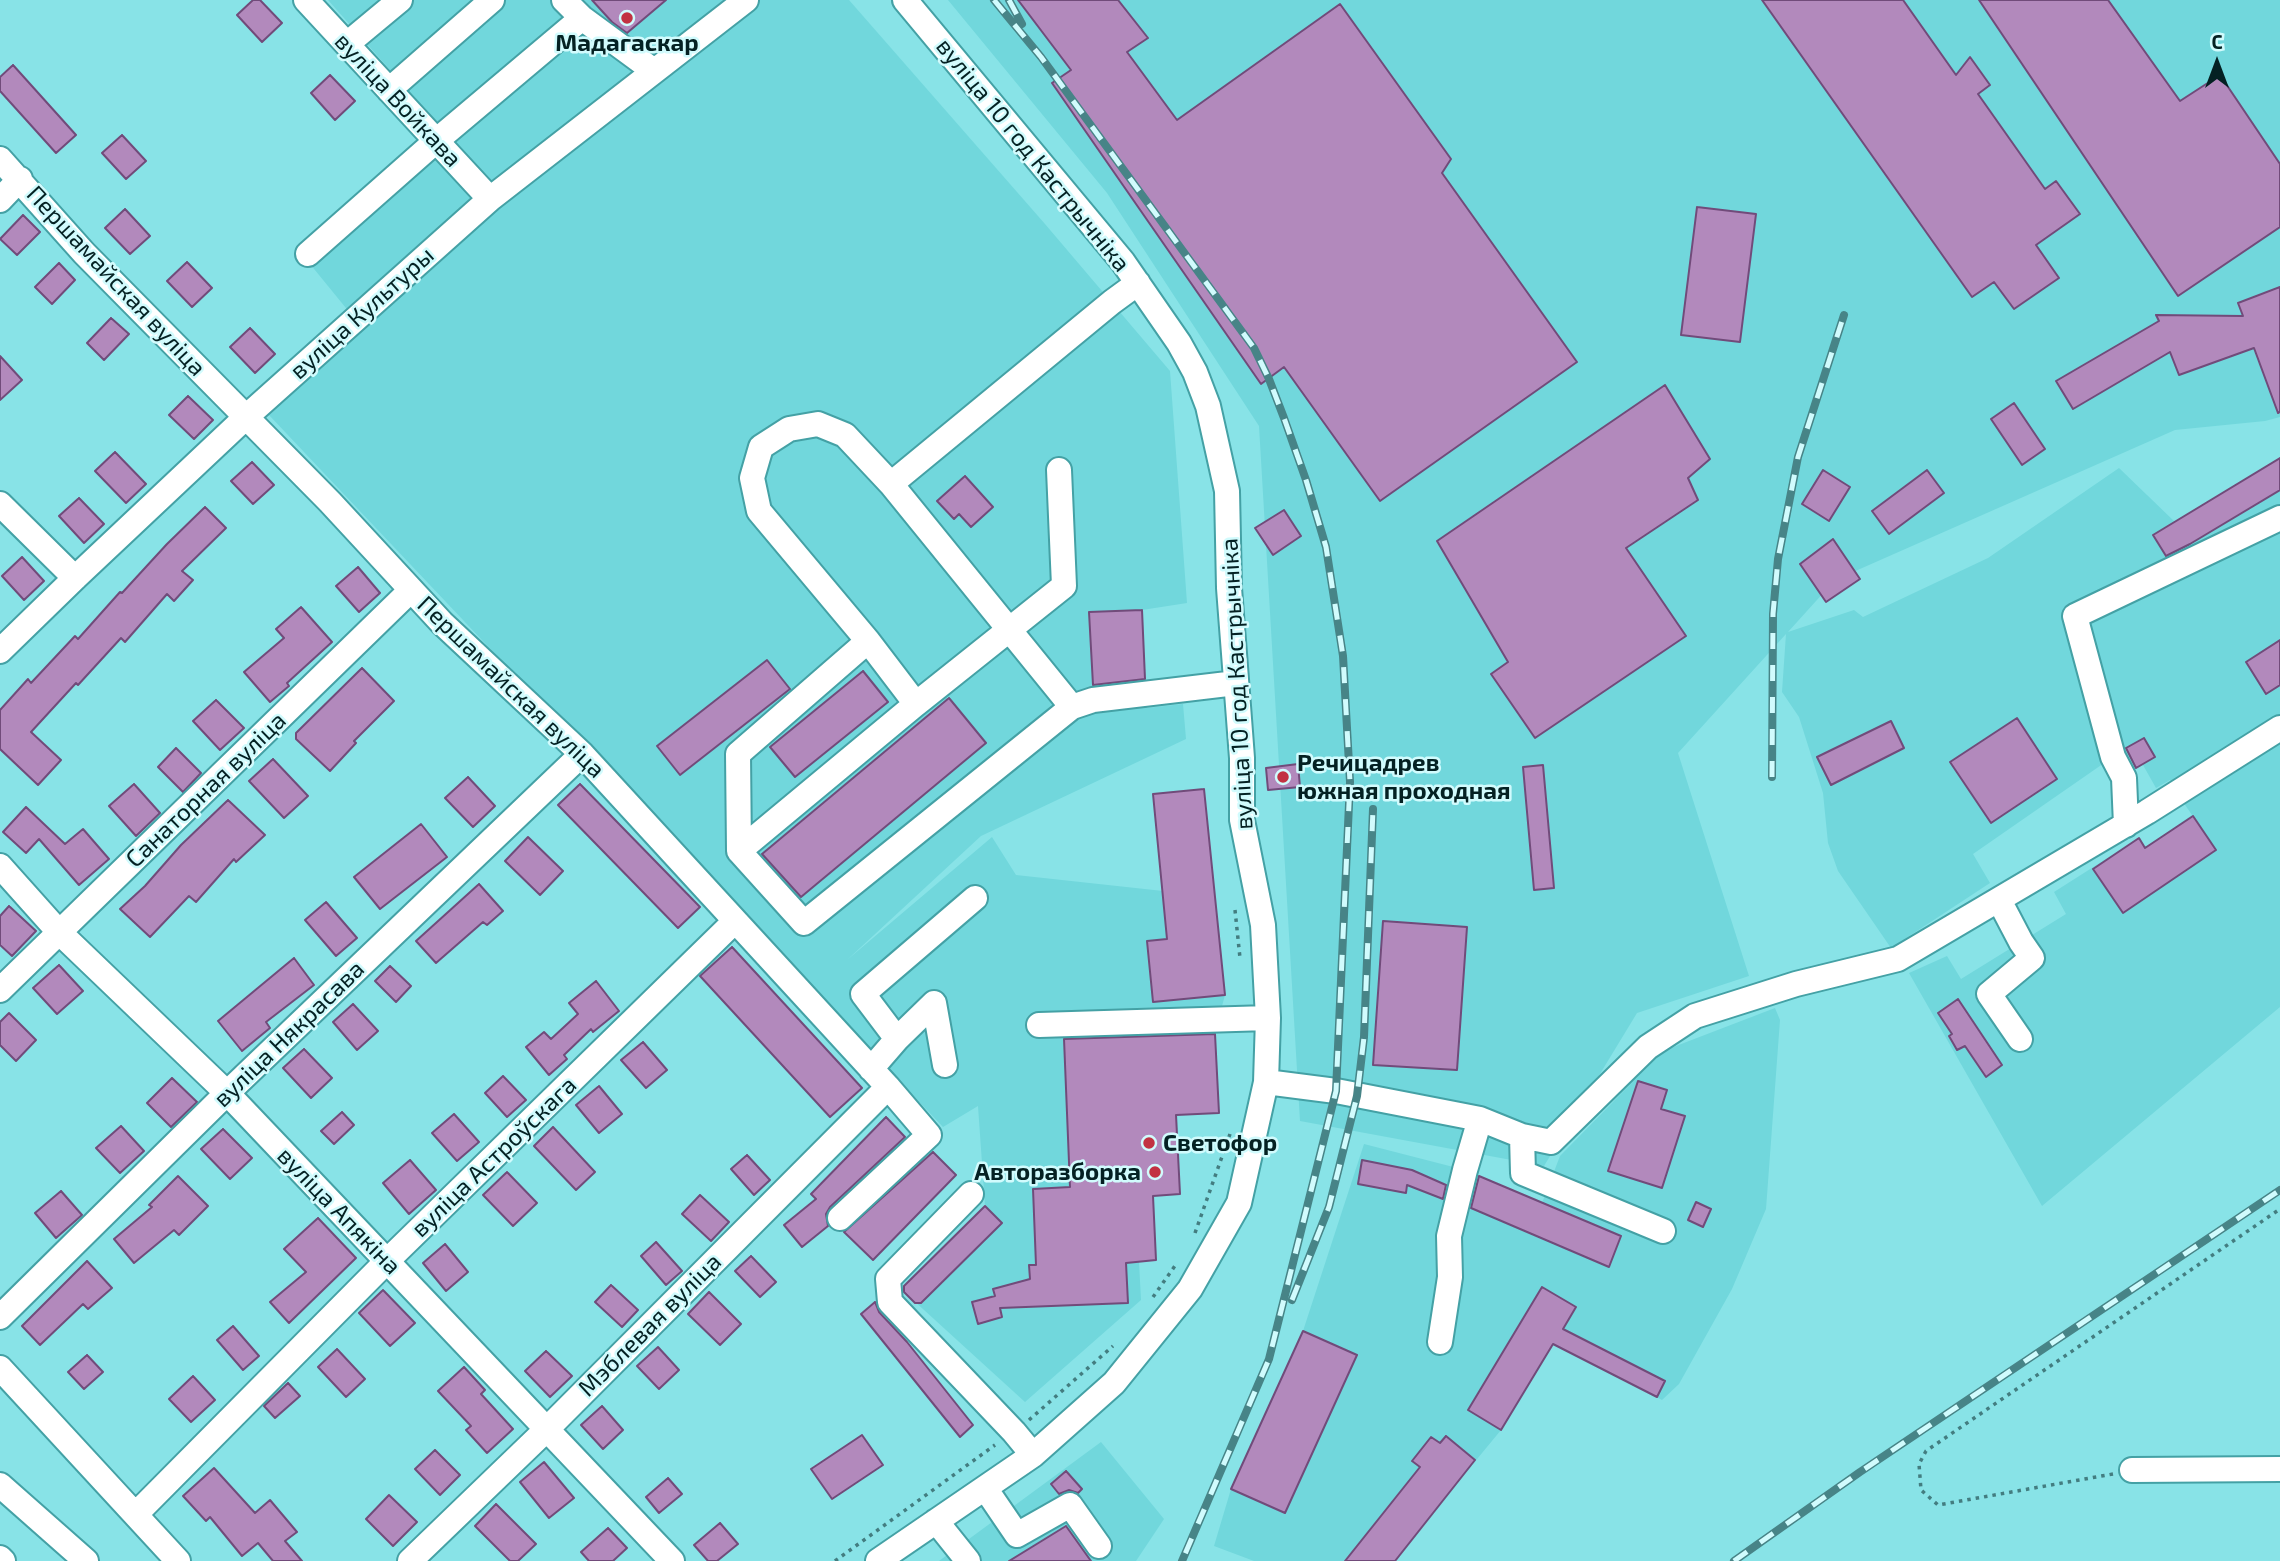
<!DOCTYPE html>
<html>
<head>
<meta charset="utf-8">
<style>
  body { margin:0 }
  #map { position:relative; width:2280px; height:1561px; overflow:hidden; background:#88e3e7; font-family:"Exo 2",sans-serif }
  canvas { display:block }
  .north { position:absolute; left:2182px; top:28px; width:70px; height:70px; -webkit-text-stroke:5px #d1fbfd; paint-order:stroke; rotate:0deg; font-size:19px; font-weight:700; line-height:28px; text-align:center; color:#042123 }
  .north::after { content:''; display:block; margin:auto; width:24px; height:32px; background:#042123; clip-path:polygon(50% 0,100% 100%,50% 72%,0 100%) }
</style>
</head>
<body>
<div id="map">
<canvas width="2280" height="1561"></canvas>
<div class="north">С</div>
</div>
<script>
const ctx = document.querySelector('canvas').getContext('2d');
ctx.lineJoin = 'round';
function paint(path, color) {
  ctx.fillStyle = color;
  ctx.fill(path, 'evenodd');
}
function shape(rows) {
  const path = new Path2D();
  for (const r of rows) {
    path.moveTo(r[0], r[1]);
    for (let i = 2; i < r.length; i += 2) path.lineTo(r[i], r[i + 1]);
  }
  return path;
}
function strokePath(path, color, width, dash) {
  ctx.strokeStyle = color;
  ctx.lineWidth = width;
  ctx.lineCap = dash ? 'butt' : 'round';
  ctx.setLineDash(dash || []);
  ctx.stroke(path);
}
function label(font, color, halo, rows, align = 'center') {
  ctx.font = font + ' "Exo 2",sans-serif';
  ctx.lineWidth = 5;
  ctx.setLineDash([]);
  ctx.textBaseline = 'middle';
  ctx.strokeStyle = halo;
  ctx.fillStyle = color;
  for (const [text, x, y, turn = 0] of rows) {
    ctx.save();
    ctx.translate(x, y);
    ctx.rotate((+turn || 0) * Math.PI / 180);
    ctx.textAlign = isNaN(turn) ? turn : align;
    if (halo) ctx.strokeText(text, 0, 0);
    ctx.fillText(text, 0, 0);
    ctx.restore();
  }
}
const built = shape([
  [328,0,849,0,1045,224,1170,371,1187,603,1142,610,1147,708,1183,704,1186,739,981,836,847,960,992,837,1016,875,1163,891,1206,935,1219,934,1225,995,1215,1032,1219,1113,1177,1115,1180,1194,1153,1196,1156,1260,1139,1262,1141,1300,1025,1402,901,1289,985,1206,978,1106,943,1127,268,414,359,324,310,264,453,141],
  [948,0,2280,0,2280,417,2265,421,2175,430,1835,580,1788,632,1854,610,1863,617,1988,558,2119,468,2175,522,2280,458,2280,1007,2042,1206,1909,973,1947,956,1961,979,2066,914,2054,892,2139,838,2146,847,2192,815,2177,793,2170,780,2156,788,2143,765,2132,771,2120,752,1973,854,1990,883,1891,948,1838,871,1828,843,1823,793,1799,717,1782,692,1786,634,1678,753,1749,976,1637,1013,1544,1166,1300,1121,1259,426,1107,193],
  [1775,1008,1780,1020,1766,1209,1732,1289,1679,1384,1662,1400,1554,1343,1501,1430,1393,1561,1254,1561,1214,1546,1231,1489,1303,1331,1364,1144,1465,1170,1542,1203,1560,1156,1663,1051],
  [1101,1442,1164,1519,1136,1561,939,1561]
]);
const building = shape([
  [253,0,260,0,282,23,262,42,237,15,253,0],
  [592,0,666,0,627,33,612,22,592,0],
  [1018,0,1118,0,1148,38,1127,52,1177,120,1340,4,1451,159,1442,173,1577,362,1380,501,1284,367,1261,384,1052,83,1071,70,1018,0],
  [1762,0,1903,0,1956,75,1970,57,1990,85,1978,94,2045,189,2056,181,2080,214,2036,245,2059,278,2014,309,1994,282,1972,297,1762,0],
  [1979,0,2108,0,2180,101,2220,75,2280,164,2280,227,2178,296,1979,0],
  [13,65,76,135,56,153,0,91,0,77,13,65],
  [330,75,355,101,335,120,311,93,330,75],
  [122,135,146,161,126,179,102,153,122,135],
  [1697,207,1756,214,1740,342,1681,335,1697,207],
  [125,209,150,236,130,254,105,228,125,209],
  [23,215,40,232,17,255,0,239,23,215],
  [187,262,212,288,192,307,167,281,187,262],
  [59,263,75,280,52,304,35,287,59,263],
  [2280,287,2280,412,2278,413,2254,348,2179,375,2170,352,2073,409,2056,381,2159,321,2156,315,2243,316,2238,303,2280,287],
  [111,318,129,334,104,360,87,343,111,318],
  [250,328,275,354,255,373,230,347,250,328],
  [0,356,22,380,0,400,0,356],
  [1665,385,1710,459,1688,478,1698,500,1626,548,1686,636,1535,738,1491,674,1508,662,1437,541,1665,385],
  [188,396,213,420,194,439,169,415,188,396],
  [2014,403,2045,449,2022,465,1991,419,2014,403],
  [115,452,146,484,126,503,95,471,115,452],
  [2280,458,2280,490,2190,544,2166,556,2153,535,2280,458],
  [252,462,274,485,253,504,231,481,252,462],
  [1823,470,1850,487,1829,521,1802,504,1823,470],
  [1927,470,1944,493,1889,534,1872,511,1927,470],
  [965,476,993,507,971,527,959,514,954,519,937,501,965,476],
  [79,498,104,524,84,543,59,516,79,498],
  [205,507,226,528,182,571,193,580,174,601,167,594,125,642,121,638,78,685,76,683,31,732,61,760,38,785,0,749,0,710,28,679,31,683,75,636,78,639,120,592,122,593,167,544,205,507],
  [1284,510,1301,536,1273,555,1255,528,1284,510],
  [1833,539,1860,579,1826,602,1800,564,1833,539],
  [22,557,44,581,24,600,2,576,22,557],
  [358,567,380,593,359,612,336,586,358,567],
  [301,607,332,642,287,683,289,686,270,702,244,672,284,638,276,629,301,607],
  [1142,610,1145,679,1093,685,1089,612,1142,610],
  [2280,640,2280,685,2266,694,2246,662,2280,640],
  [767,660,790,689,680,775,657,746,767,660],
  [362,668,394,701,354,741,356,743,330,771,296,739,296,733,362,668],
  [863,671,888,702,795,777,770,747,863,671],
  [949,698,986,743,801,897,762,854,949,698],
  [216,700,244,728,220,750,193,721,216,700],
  [2017,718,2057,779,1991,823,1950,762,2017,718],
  [1891,721,1904,748,1831,785,1817,757,1891,721],
  [2144,738,2155,757,2136,768,2126,748,2144,738],
  [176,748,201,773,183,792,158,767,176,748],
  [273,759,308,796,284,818,249,781,273,759],
  [1298,764,1300,787,1268,790,1266,768,1298,764],
  [1543,765,1554,888,1534,890,1523,767,1543,765],
  [468,777,495,806,473,827,445,798,468,777],
  [134,784,160,813,136,836,109,806,134,784],
  [580,784,700,907,678,928,558,805,580,784],
  [1204,789,1225,995,1153,1002,1147,941,1167,939,1153,794,1204,789],
  [228,800,265,835,236,862,234,859,196,902,189,896,150,937,120,909,145,886,181,845,228,800],
  [26,807,65,844,83,829,109,859,79,885,39,839,26,853,3,832,26,807],
  [2193,816,2216,850,2123,913,2093,869,2139,838,2145,848,2193,816],
  [421,824,447,857,380,909,354,877,421,824],
  [528,837,563,871,540,895,505,861,528,837],
  [479,884,503,911,487,925,483,922,436,963,416,941,479,884],
  [326,902,357,938,336,956,305,920,326,902],
  [9,906,36,931,12,956,0,945,0,916,9,906],
  [1383,921,1467,927,1457,1070,1373,1065,1383,921],
  [732,947,862,1088,830,1117,700,976,732,947],
  [294,958,314,985,266,1022,270,1028,242,1051,218,1021,294,958],
  [59,965,83,991,57,1014,33,988,59,965],
  [390,966,411,986,396,1002,375,981,390,966],
  [596,981,619,1011,593,1032,591,1029,564,1055,567,1059,549,1075,526,1047,544,1032,551,1039,578,1014,569,1003,596,981],
  [1958,999,2002,1065,1986,1077,1965,1046,1957,1050,1949,1036,1952,1034,1938,1013,1958,999],
  [353,1004,378,1031,357,1050,333,1022,353,1004],
  [9,1013,36,1040,16,1061,0,1045,0,1022,9,1013],
  [1215,1034,1219,1113,1176,1115,1180,1194,1153,1196,1156,1260,1126,1263,1128,1303,1000,1308,1002,1317,978,1324,972,1302,995,1296,993,1289,1030,1279,1029,1265,1036,1265,1033,1189,1070,1187,1064,1039,1215,1034],
  [643,1042,667,1070,646,1088,621,1060,643,1042],
  [304,1049,332,1078,311,1098,283,1068,304,1049],
  [503,1076,526,1100,507,1117,485,1093,503,1076],
  [172,1078,197,1102,171,1127,147,1103,172,1078],
  [1638,1081,1667,1090,1661,1109,1685,1116,1662,1188,1608,1171,1638,1081],
  [599,1086,622,1114,599,1133,576,1105,599,1086],
  [342,1112,354,1125,334,1144,321,1131,342,1112],
  [454,1114,479,1142,457,1161,432,1133,454,1114],
  [886,1117,905,1137,830,1207,826,1214,828,1226,802,1247,784,1225,816,1199,811,1194,886,1117],
  [121,1126,144,1151,120,1173,96,1148,121,1126],
  [553,1127,595,1172,576,1190,534,1146,553,1127],
  [223,1129,252,1158,230,1179,201,1149,223,1129],
  [933,1152,956,1175,873,1260,844,1232,933,1152],
  [747,1155,770,1180,754,1195,731,1169,747,1155],
  [410,1160,436,1190,409,1214,383,1183,410,1160],
  [1362,1160,1412,1170,1446,1185,1443,1199,1407,1185,1406,1193,1358,1184,1362,1160],
  [507,1172,537,1203,513,1226,483,1195,507,1172],
  [178,1176,208,1206,179,1235,174,1230,134,1263,114,1239,152,1207,149,1205,178,1176],
  [1479,1176,1621,1236,1609,1267,1471,1208,1479,1176],
  [61,1191,82,1215,56,1238,35,1213,61,1191],
  [700,1195,729,1222,711,1241,682,1214,700,1195],
  [1696,1202,1711,1209,1703,1227,1688,1220,1696,1202],
  [985,1206,1002,1223,921,1303,915,1303,904,1292,904,1286,985,1206],
  [318,1218,356,1258,289,1323,270,1302,306,1272,284,1249,318,1218],
  [656,1242,682,1271,666,1285,641,1256,656,1242],
  [445,1244,468,1272,446,1291,423,1263,445,1244],
  [751,1256,776,1282,760,1297,735,1271,751,1256],
  [87,1261,112,1288,88,1309,83,1304,40,1345,22,1326,87,1261],
  [611,1285,638,1310,622,1327,595,1302,611,1285],
  [1542,1287,1576,1307,1563,1329,1665,1381,1657,1397,1553,1344,1501,1430,1468,1410,1542,1287],
  [383,1290,415,1323,390,1346,359,1313,383,1290],
  [709,1292,741,1324,720,1345,688,1314,709,1292],
  [875,1302,879,1312,907,1342,973,1425,960,1437,861,1314,875,1302],
  [233,1326,259,1356,243,1370,217,1340,233,1326],
  [1303,1331,1357,1355,1285,1513,1231,1489,1303,1331],
  [658,1347,679,1370,659,1389,637,1366,658,1347],
  [337,1349,365,1379,346,1397,318,1367,337,1349],
  [546,1351,572,1376,550,1397,525,1371,546,1351],
  [87,1355,103,1372,84,1389,68,1372,87,1355],
  [464,1367,485,1390,481,1394,513,1429,487,1453,466,1430,471,1426,438,1391,464,1367],
  [193,1376,215,1400,191,1422,169,1399,193,1376],
  [288,1383,300,1396,275,1418,264,1406,288,1383],
  [602,1406,623,1430,603,1449,581,1425,602,1406],
  [862,1435,883,1465,832,1499,811,1469,862,1435],
  [1446,1436,1475,1460,1395,1561,1345,1561,1420,1467,1412,1461,1431,1437,1440,1443,1446,1436],
  [435,1450,460,1475,440,1495,415,1469,435,1450],
  [544,1462,574,1498,549,1518,520,1482,544,1462],
  [214,1468,255,1513,270,1500,297,1532,285,1541,302,1561,273,1561,258,1543,242,1556,210,1517,206,1521,183,1496,214,1468],
  [1066,1471,1082,1489,1078,1493,1069,1490,1059,1494,1051,1484,1066,1471],
  [668,1478,682,1494,659,1513,646,1497,668,1478],
  [389,1495,417,1522,393,1546,366,1519,389,1495],
  [496,1504,536,1544,518,1561,510,1561,475,1526,496,1504],
  [720,1523,738,1544,717,1561,708,1561,694,1545,720,1523],
  [1066,1526,1091,1561,1009,1561,1066,1526],
  [608,1528,627,1548,613,1561,589,1561,581,1552,608,1528]
]);
const path = shape([
  [1235,910,1240,958],
  [1195,1233,1230,1134],
  [1153,1297,1177,1263],
  [1029,1420,1113,1346],
  [2113,1474,1938,1505,1921,1490,1919,1464,1926,1451,2280,1209],
  [835,1561,995,1445]
]);
const minor = shape([
  [306,0,490,199],
  [564,0,582,18,654,71],
  [347,44,400,0],
  [389,90,492,0],
  [0,159,84,253,330,502,442,623,582,754,888,1087,929,1135,840,1218],
  [0,200,20,179],
  [308,254,436,141,582,18],
  [1059,470,1064,586,916,704,868,641,759,511,752,478,761,447,789,429,818,424,845,435,891,484,1112,302,1138,283],
  [0,504,75,578],
  [868,641,738,754,739,851,804,923,1072,707,891,484],
  [0,651,75,578,246,417,490,199,746,0],
  [1072,707,1093,700,1236,683],
  [2126,825,2124,778,2113,757,2075,616,2280,518],
  [739,851,916,704],
  [0,866,59,932,227,1093,672,1561],
  [1999,900,2021,942,2032,958,1989,994,2020,1039],
  [0,990,411,590],
  [1039,1025,1268,1018],
  [897,1039,934,1003,945,1065],
  [871,1069,897,1039,863,994,975,898],
  [1266,1082,1336,1091,1480,1119,1465,1170,1449,1236,1450,1277,1440,1342],
  [1480,1119,1522,1136,1551,1142,1648,1047,1695,1016,1796,984,1898,959,2147,812,2280,728],
  [1522,1136,1523,1173,1663,1231],
  [971,1194,888,1279,890,1302,1014,1432,1033,1455],
  [0,1317,227,1093,582,754],
  [0,1368,178,1561],
  [2132,1470,2280,1469],
  [0,1485,86,1561],
  [985,1488,1017,1535,1070,1505,1099,1546],
  [136,1514,387,1261,735,921],
  [936,1521,968,1561],
  [0,1558,3,1561],
  [410,1561,548,1428,888,1087],
  [878,1561,1033,1455,1114,1383,1190,1289,1239,1203,1266,1082,1268,1018,1263,925,1242,820,1242,758,1229,588,1227,491,1208,406,1195,372,1179,343,1123,262,905,0]
]);
const rail = shape([
  [994,0,1041,57,1254,348,1269,379,1284,418,1306,480,1326,547,1343,656,1350,782,1336,1091,1269,1359,1182,1561],
  [1009,0,1022,24],
  [1772,777,1773,614,1778,559,1798,457,1844,315],
  [1292,1300,1329,1207,1357,1096,1364,1037,1373,809],
  [1734,1561,1860,1472,2280,1190]
]);
const markers = [
  [627,18,7,"#c23242"],
  [1283,777,7,"#c23242"],
  [1149,1143,7,"#c23242"],
  [1155,1172,7,"#c23242"]
];
const poiNames = [
  ["Мадагаскар",627,43,"center"],
  ["Речицадрев",1297,763],
  ["южная проходная",1297,791],
  ["Светофор",1163,1143],
  ["Авторазборка",1141,1172,"right"]
];
const streetNames = [
  ["вуліца Войкава",398,100,47],
  ["вуліца 10 год Кастрычніка",1033,155,51],
  ["Першамайская вуліца",116,281,47],
  ["вуліца Культуры",362,313,-42],
  ["вуліца 10 год Кастрычніка",1237,684,-93],
  ["Першамайская вуліца",511,687,44],
  ["Санаторная вуліца",206,790,-44],
  ["вуліца Някрасава",289,1034,-44],
  ["вуліца Астроўскага",494,1157,-44],
  ["вуліца Апякіна",339,1211,46],
  ["Мэблевая вуліца",650,1325,-45]
];
paint(built, '#71d7dc');
paint(building, '#b289bc');
strokePath(building, '#714b7a', 2);
strokePath(minor, '#44a1a5', 28);
strokePath(path, '#437d80', 3.5, [3.5, 5]);
strokePath(minor, '#fff', 24);
strokePath(rail, '#478487', 8);
strokePath(rail, '#d1fbfd', 5, [16]);
for (const [x, y, r, color] of markers) {
  const dot = new Path2D();
  dot.arc(x, y, r, 0, 2 * Math.PI);
  ctx.fillStyle = color;
  ctx.fill(dot);
  strokePath(dot, '#d1fbfd', 2.5);
}
label('bold 24px', '#042123', '#d1fbfd', poiNames, 'left');
label('24px', '#042123', '#d1fbfd', streetNames);
</script>
</body>
</html>
